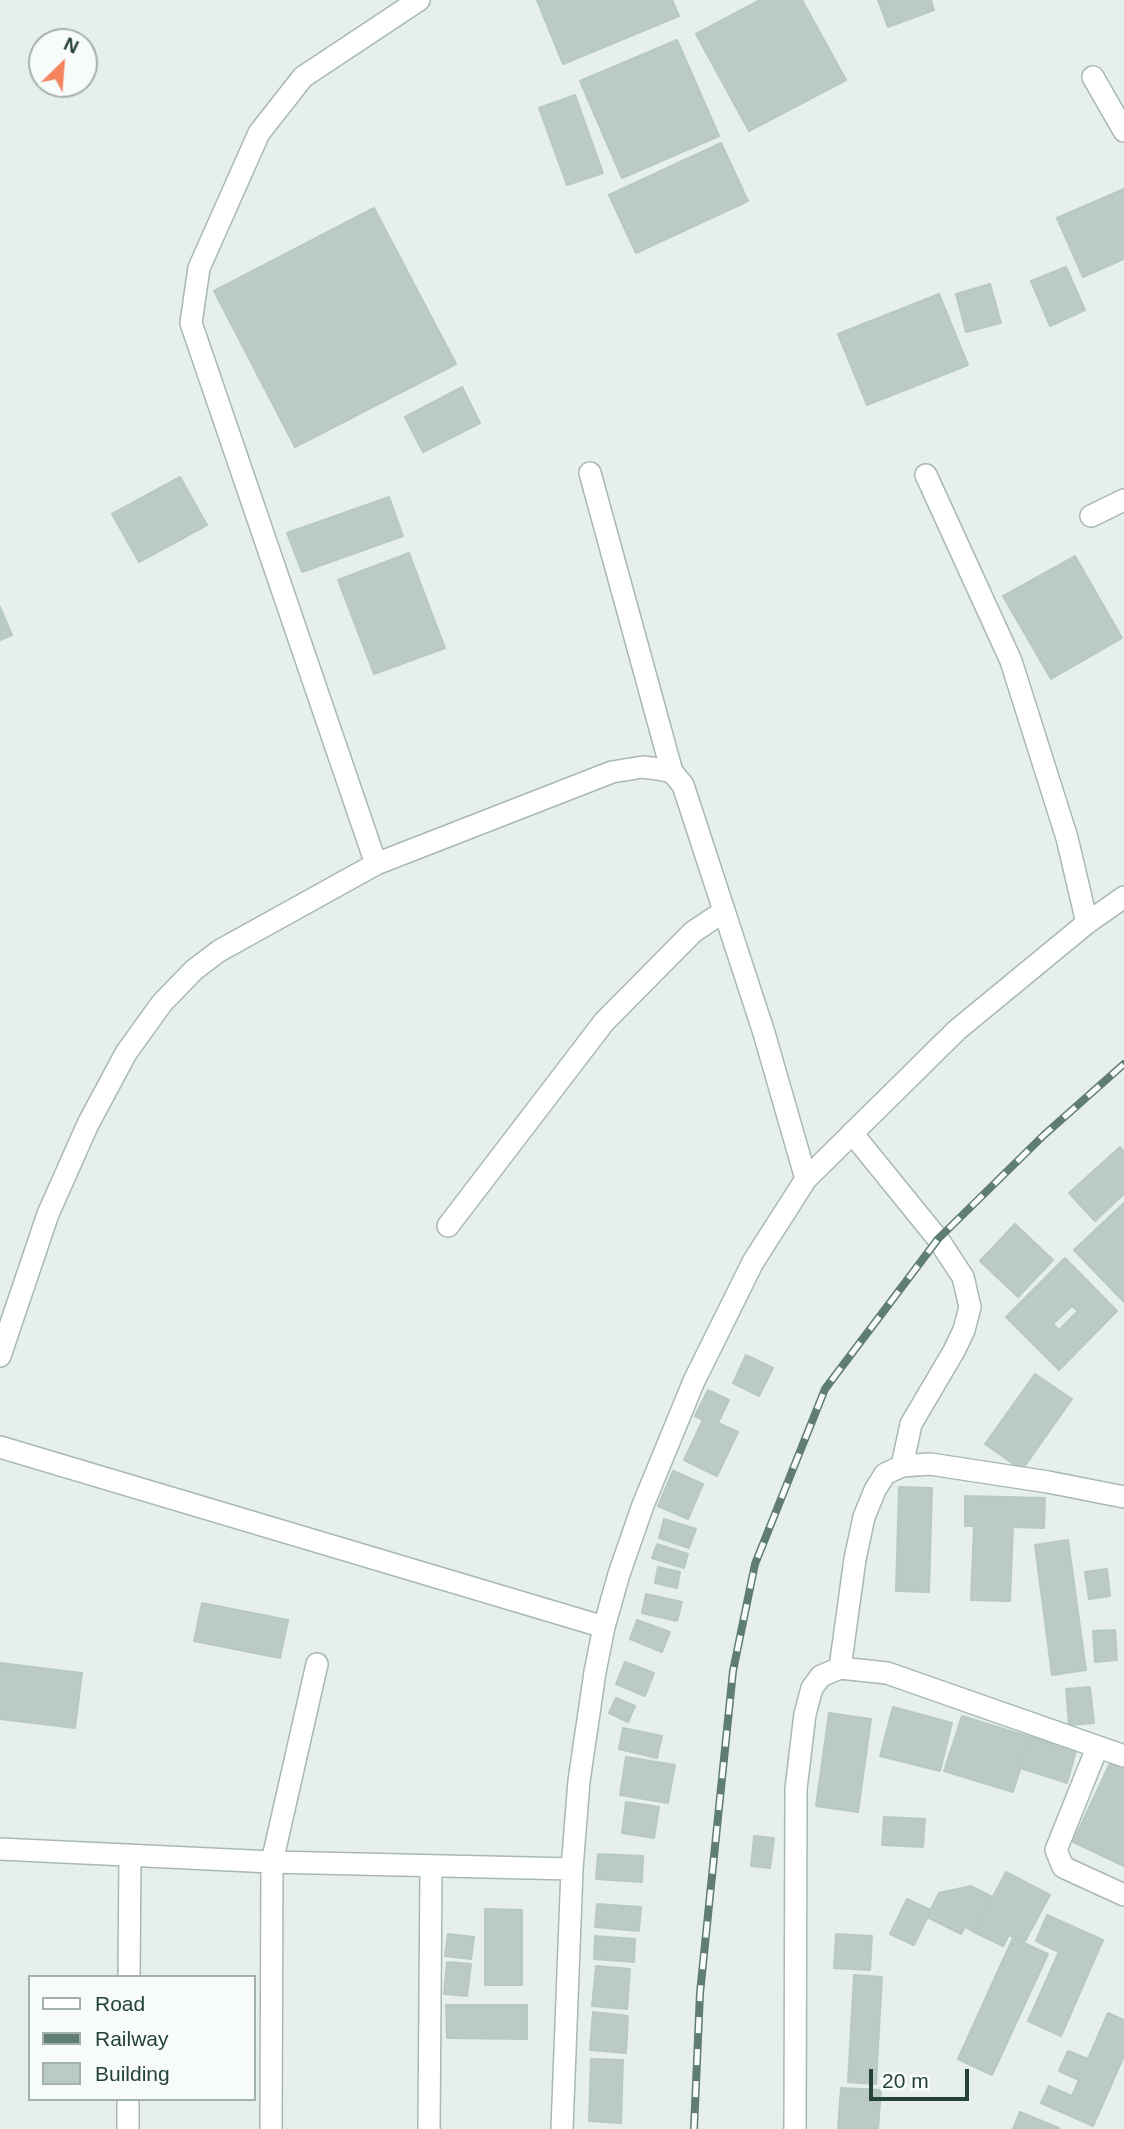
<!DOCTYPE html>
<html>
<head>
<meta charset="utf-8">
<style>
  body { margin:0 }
  #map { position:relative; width:1124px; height:2129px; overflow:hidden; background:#e6efeb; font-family:Arial,sans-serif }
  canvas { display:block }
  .legend { position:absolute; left:28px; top:1975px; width:228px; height:126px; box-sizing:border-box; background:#f7fbf9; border:2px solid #a3b1ad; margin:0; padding:9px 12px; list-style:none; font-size:21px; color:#24423a }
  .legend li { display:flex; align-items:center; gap:14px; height:35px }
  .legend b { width:35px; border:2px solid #a3b1ad }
  .north { position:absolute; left:28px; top:28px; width:70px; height:70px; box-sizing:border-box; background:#f7fbf9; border:2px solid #a3b1ad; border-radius:50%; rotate:25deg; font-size:19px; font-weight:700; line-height:28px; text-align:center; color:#24423a }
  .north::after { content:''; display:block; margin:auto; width:24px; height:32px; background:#f4845f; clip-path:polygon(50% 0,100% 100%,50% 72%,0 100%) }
  .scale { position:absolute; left:869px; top:2069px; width:100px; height:32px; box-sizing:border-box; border:4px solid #24423a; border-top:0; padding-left:9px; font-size:21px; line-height:24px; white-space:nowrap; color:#24423a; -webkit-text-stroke:5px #f7fbf9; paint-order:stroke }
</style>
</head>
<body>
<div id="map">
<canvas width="1124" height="2129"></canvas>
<ul class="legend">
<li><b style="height:9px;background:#fff"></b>Road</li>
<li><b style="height:9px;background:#5f7d75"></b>Railway</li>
<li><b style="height:19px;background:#bbcac4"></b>Building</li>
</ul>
<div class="north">N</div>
<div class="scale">20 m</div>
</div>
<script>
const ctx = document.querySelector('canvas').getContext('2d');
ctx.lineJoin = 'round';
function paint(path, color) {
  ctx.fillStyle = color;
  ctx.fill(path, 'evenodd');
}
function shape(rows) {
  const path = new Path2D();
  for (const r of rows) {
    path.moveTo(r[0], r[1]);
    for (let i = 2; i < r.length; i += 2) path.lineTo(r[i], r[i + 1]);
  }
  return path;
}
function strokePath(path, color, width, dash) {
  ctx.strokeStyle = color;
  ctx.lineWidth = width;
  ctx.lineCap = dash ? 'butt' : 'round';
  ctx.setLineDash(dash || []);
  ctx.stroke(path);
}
const building = shape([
  [537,0,672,0,679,16,563,64,537,0],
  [760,0,802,0,846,80,749,131,696,34,760,0],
  [878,0,931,0,934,10,888,27,878,0],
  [677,40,719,136,622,178,580,81,677,40],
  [575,95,603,173,567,185,539,108,575,95],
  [721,143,748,201,636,253,609,195,721,143],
  [1124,189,1124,259,1083,277,1057,218,1124,189],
  [374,208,456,364,295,447,214,291,374,208],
  [1066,267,1085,310,1050,326,1031,281,1066,267],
  [990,284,1001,323,966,332,956,294,990,284],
  [939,294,968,365,867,405,838,334,939,294],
  [462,387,480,423,423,452,405,417,462,387],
  [180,477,207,525,139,562,112,514,180,477],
  [389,497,403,536,302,572,287,533,389,497],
  [409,553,445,648,374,674,338,580,409,553],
  [1075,556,1122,638,1051,679,1003,596,1075,556],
  [0,607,12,635,0,640,0,607],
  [1120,1147,1124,1152,1124,1194,1095,1221,1069,1193,1120,1147],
  [1124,1203,1124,1302,1074,1250,1124,1203],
  [1015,1224,1053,1260,1018,1297,980,1261,1015,1224],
  [1065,1258,1117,1311,1059,1370,1006,1317,1065,1258],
  [1072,1306,1078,1311,1059,1330,1053,1324,1072,1306],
  [746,1355,773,1368,759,1396,733,1383,746,1355],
  [1035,1374,1072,1399,1022,1470,985,1444,1035,1374],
  [708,1390,729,1400,718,1423,738,1432,717,1476,684,1460,703,1420,695,1416,708,1390],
  [673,1471,703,1484,688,1519,658,1506,673,1471],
  [899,1487,932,1488,929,1592,896,1591,899,1487],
  [965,1496,1045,1498,1044,1528,1013,1527,1010,1601,971,1600,974,1526,965,1526,965,1496],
  [664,1519,696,1529,689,1548,659,1538,664,1519],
  [1068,1540,1086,1670,1052,1675,1035,1545,1068,1540],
  [657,1544,688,1554,684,1568,652,1558,657,1544],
  [658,1567,680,1572,677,1588,655,1583,658,1567],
  [1107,1569,1110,1596,1089,1599,1085,1572,1107,1569],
  [646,1594,682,1602,677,1621,642,1613,646,1594],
  [202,1603,288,1620,280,1658,194,1641,202,1603],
  [637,1620,670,1632,662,1652,630,1639,637,1620],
  [1115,1630,1117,1660,1095,1662,1093,1631,1115,1630],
  [625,1662,654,1673,645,1696,616,1684,625,1662],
  [0,1663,82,1673,75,1728,0,1719,0,1663],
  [1090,1687,1094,1723,1069,1725,1066,1689,1090,1687],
  [616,1698,635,1706,628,1722,609,1713,616,1698],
  [893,1707,952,1723,940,1771,880,1756,893,1707],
  [829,1713,871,1719,858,1812,816,1806,829,1713],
  [962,1716,1030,1737,1013,1792,944,1771,962,1716],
  [623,1728,662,1736,657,1758,619,1749,623,1728],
  [1030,1737,1076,1751,1067,1783,1020,1768,1030,1737],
  [626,1757,675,1765,668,1803,620,1795,626,1757],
  [1111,1761,1124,1767,1124,1866,1073,1842,1111,1761],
  [626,1802,659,1807,654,1838,622,1833,626,1802],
  [884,1817,925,1819,923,1847,882,1845,884,1817],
  [754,1836,774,1838,770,1868,751,1866,754,1836],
  [598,1854,643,1856,642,1882,596,1879,598,1854],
  [1006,1872,1050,1895,1024,1943,1009,1935,1003,1946,974,1932,1006,1872],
  [971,1886,992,1897,974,1932,965,1927,961,1934,927,1917,939,1893,971,1886],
  [907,1899,931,1910,914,1945,890,1934,907,1899],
  [597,1904,641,1907,639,1931,595,1927,597,1904],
  [485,1909,522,1910,522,1985,485,1985,485,1909],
  [1047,1915,1103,1940,1061,2036,1028,2021,1059,1952,1036,1941,1047,1915],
  [448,1934,474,1937,471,1959,445,1956,448,1934],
  [836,1934,872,1936,870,1970,834,1968,836,1934],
  [595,1936,635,1939,634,1962,594,1959,595,1936],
  [1013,1938,1048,1954,992,2075,958,2059,1013,1938],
  [447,1962,471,1964,467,1996,444,1994,447,1962],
  [596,1966,630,1969,627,2009,592,2006,596,1966],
  [854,1975,882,1977,876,2084,848,2082,854,1975],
  [446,2005,527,2005,527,2039,447,2038,446,2005],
  [593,2012,628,2016,626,2053,590,2050,593,2012],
  [1108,2013,1124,2020,1124,2056,1093,2126,1041,2103,1049,2086,1072,2096,1079,2080,1059,2071,1068,2051,1088,2059,1108,2013],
  [591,2059,623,2060,621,2123,589,2121,591,2059],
  [841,2088,881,2090,878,2129,838,2129,841,2088],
  [1020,2112,1059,2128,1059,2129,1013,2129,1020,2112]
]);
const minor = shape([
  [1093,77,1124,131],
  [590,473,672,772],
  [926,475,1011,661,1067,838,1087,923],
  [1091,516,1124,500],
  [376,864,191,323,199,268,259,133,303,77,419,0],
  [852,1133,938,1239,963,1277,970,1307,964,1330,954,1351,911,1424,902,1466],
  [448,1226,604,1022,693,932,723,912],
  [0,1356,48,1214,88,1124,126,1053,162,1003,194,970,219,951,376,864,612,772,643,767,658,769,672,772,683,785,764,1033,806,1179],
  [0,1447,604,1627],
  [840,1668,855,1559,864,1517,875,1490,885,1474,902,1466,930,1464,1048,1482,1124,1497],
  [1097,1748,1056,1850,1063,1867,1124,1895],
  [0,1849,272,1862,572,1869],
  [129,1977,130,1855],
  [128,2129,128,2099],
  [271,2129,272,1862,317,1664],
  [429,2129,431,1867],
  [562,2129,572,1869,579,1781,595,1672,604,1627,619,1574,643,1505,694,1381,753,1262,806,1179,957,1030,1087,923,1124,897],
  [795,2129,796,1789,805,1714,812,1688,821,1676,840,1668,887,1673,1124,1756]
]);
const rail = shape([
  [694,2129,700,1993,733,1671,755,1564,825,1389,938,1239,1044,1135,1124,1064]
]);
paint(building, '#bbcac4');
strokePath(building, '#b8c9c2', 2);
strokePath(minor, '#a8b8b2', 24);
strokePath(minor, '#fff', 21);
strokePath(rail, '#5f7d75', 8);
strokePath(rail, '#f7fbf9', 5, [16]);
</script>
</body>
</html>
